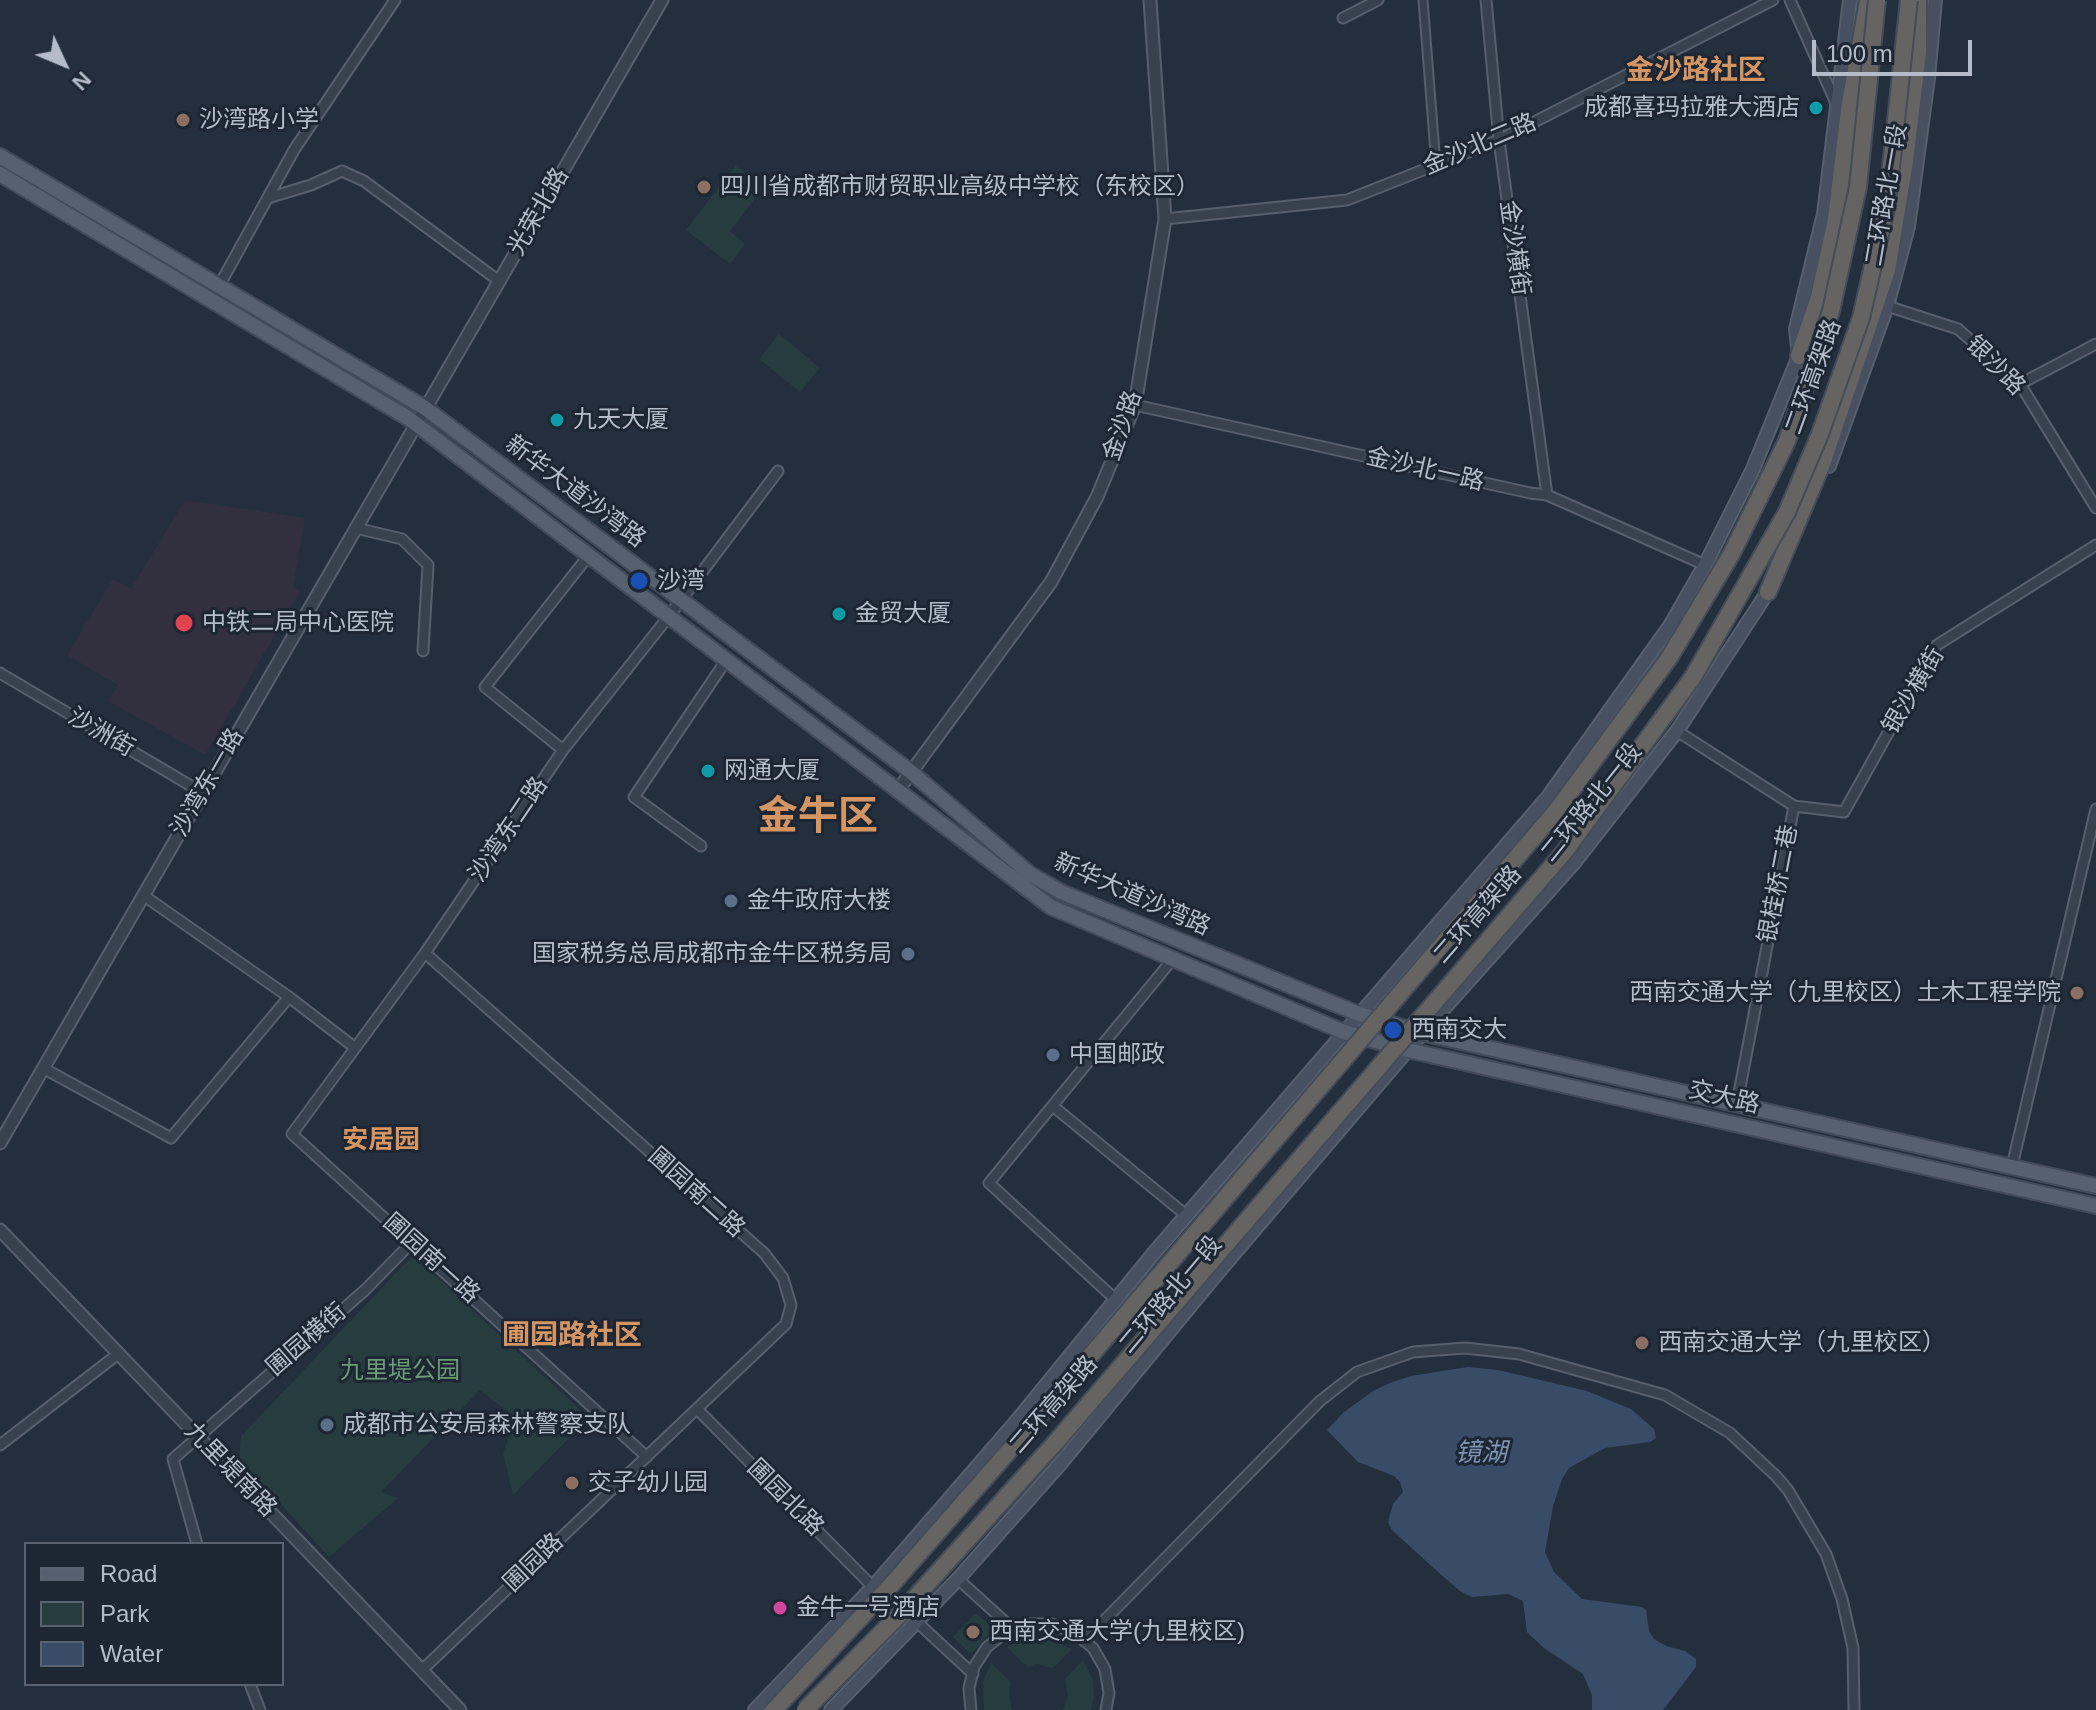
<!DOCTYPE html>
<html>
<head>
<meta charset="utf-8">
<style>
  body { margin:0 }
  #map { position:relative; width:2096px; height:1710px; overflow:hidden; background:#242f3e; font-family:Arial,sans-serif }
  canvas { display:block }
  .legend { position:absolute; left:24px; top:1542px; width:260px; height:144px; box-sizing:border-box; background:#1d2633; border:2px solid #59626f; margin:0; padding:10px 14px; list-style:none; font-size:24px; color:#b4bcc9 }
  .legend li { display:flex; align-items:center; gap:16px; height:40px }
  .legend b { width:40px; border:2px solid #59626f }
  .north { position:absolute; left:24px; top:24px; width:80px; height:80px; -webkit-text-stroke:6px #1d2633; paint-order:stroke; rotate:134deg; font-size:22px; font-weight:700; line-height:32px; text-align:center; color:#b4bcc9 }
  .north::after { content:''; display:block; margin:auto; width:28px; height:36px; background:#b4bcc9; clip-path:polygon(50% 0,100% 100%,50% 72%,0 100%) }
  .scale { position:absolute; left:1812px; top:40px; width:160px; height:36px; box-sizing:border-box; border:4px solid #b4bcc9; border-top:0; padding-left:10px; font-size:24px; line-height:28px; white-space:nowrap; color:#b4bcc9; -webkit-text-stroke:6px #1d2633; paint-order:stroke }
</style>
</head>
<body>
<div id="map">
<canvas width="2096" height="1710"></canvas>
<ul class="legend">
<li><b style="height:10px;background:#56606e"></b>Road</li>
<li><b style="height:22px;background:#263c3f"></b>Park</li>
<li><b style="height:22px;background:#394c67"></b>Water</li>
</ul>
<div class="north">N</div>
<div class="scale">100 m</div>
</div>
<script>
const ctx = document.querySelector('canvas').getContext('2d');
ctx.lineJoin = 'round';
function paint(path, color) {
  ctx.fillStyle = color;
  ctx.fill(path, 'evenodd');
}
function shape(rows) {
  const path = new Path2D();
  for (const r of rows) {
    path.moveTo(r[0], r[1]);
    for (let i = 2; i < r.length; i += 2) path.lineTo(r[i], r[i + 1]);
  }
  return path;
}
function strokePath(path, color, width, dash) {
  ctx.strokeStyle = color;
  ctx.lineWidth = width;
  ctx.lineCap = dash ? 'butt' : 'round';
  ctx.setLineDash(dash || []);
  ctx.stroke(path);
}
function label(font, color, halo, rows, align = 'center') {
  ctx.font = font + ' Arial,"Noto Sans SC",sans-serif';
  ctx.lineWidth = 6;
  ctx.setLineDash([]);
  ctx.textBaseline = 'middle';
  ctx.strokeStyle = halo;
  ctx.fillStyle = color;
  for (const [text, x, y, turn = 0] of rows) {
    ctx.save();
    ctx.translate(x, y);
    ctx.rotate((+turn || 0) * Math.PI / 180);
    ctx.textAlign = isNaN(turn) ? turn : align;
    if (halo) ctx.strokeText(text, 0, 0);
    ctx.fillText(text, 0, 0);
    ctx.restore();
  }
}
const medical = shape([
  [185,500,305,518,293,587,300,591,205,755,108,701,118,685,67,655,113,579,131,589]
]);
const green = shape([
  [736,165,764,187,730,231,745,244,730,264,686,230],
  [779,334,820,368,800,392,759,359],
  [413,1255,589,1418,513,1495,503,1454,515,1417,480,1390,381,1492,398,1498,329,1557,239,1458,241,1436],
  [976,1613,994,1629,971,1654,953,1637],
  [1045,1637,1072,1649,1053,1668,1037,1664,1027,1667,1007,1647,1025,1638],
  [1083,1660,1093,1680,1094,1698,1091,1710,1063,1710,1068,1696,1065,1679],
  [991,1663,1011,1682,1009,1693,1012,1710,984,1710,983,1682]
]);
const water = shape([
  [1468,1367,1498,1370,1587,1391,1631,1409,1654,1429,1656,1438,1650,1442,1605,1448,1569,1468,1562,1479,1553,1506,1545,1552,1554,1572,1582,1599,1642,1607,1646,1610,1649,1631,1654,1639,1666,1646,1685,1651,1696,1659,1696,1667,1663,1710,1592,1710,1592,1695,1583,1674,1544,1648,1527,1632,1523,1601,1508,1594,1472,1597,1460,1591,1437,1571,1392,1530,1388,1522,1393,1504,1403,1492,1400,1482,1394,1476,1358,1462,1327,1430,1343,1413,1373,1391,1390,1383,1411,1376]
]);
const pedestrian = shape([
  [1423,0,1436,165]
]);
const minor = shape([
  [1486,0,1499,140,1547,495],
  [1790,0,1836,103],
  [1343,18,1378,0],
  [268,198,311,185,342,171,364,181,499,281],
  [1165,219,1347,200,1499,140,1773,0],
  [219,286,294,150,395,0],
  [1887,306,1958,329,2020,384,2096,508],
  [2020,384,2096,344],
  [1135,405,1530,493,1547,495,1705,565],
  [356,528,402,539,428,565,423,651],
  [0,673,203,793],
  [1677,731,1794,806,1844,812,1937,645,2096,545],
  [563,750,485,687,589,555],
  [701,846,634,797,727,659],
  [143,895,289,997,354,1047],
  [43,1068,171,1138,289,997],
  [1737,1103,1794,806],
  [1054,1107,1186,1215],
  [2012,1166,2096,809],
  [1116,1300,989,1183,1172,960],
  [697,1409,873,1587],
  [0,1445,118,1354],
  [647,1457,292,1134,425,953,563,750,669,616,778,471],
  [197,1544,173,1459,365,1290,412,1242],
  [958,1579,1013,1629],
  [917,1622,973,1674],
  [1084,1641,1320,1401,1357,1372,1413,1352,1465,1348,1519,1354,1665,1395,1730,1433,1776,1476,1788,1490,1826,1554,1842,1599,1853,1648,1854,1710],
  [422,1670,786,1324,791,1305,783,1278,764,1253,425,953],
  [250,1684,260,1710],
  [971,1710,969,1688,974,1667,987,1647,1006,1632,1028,1624,1052,1624,1075,1633,1093,1648,1105,1669,1109,1693,1106,1710]
]);
const tertiary = shape([
  [898,790,1051,582,1097,497,1135,405,1165,219,1150,0],
  [0,1143,662,0],
  [0,1230,460,1710]
]);
const secondary = shape([
  [1829,466,1887,306,1908,227,1928,78,1935,0],
  [755,1710,873,1587,1015,1423,1153,1254,1548,797,1670,626,1705,565,1753,469,1799,356,1796,329,1824,214,1850,0],
  [831,1710,958,1579,1061,1463,1215,1276,1422,1033,1573,864,1677,731,1771,587]
]);
const primary = shape([
  [0,156,425,408,911,772,1030,874,1061,892,1359,1014,1422,1033,2096,1186],
  [0,174,408,418,1051,907,1344,1032,1408,1050,2096,1206]
]);
const trunk = shape([
  [1799,356,1819,297,1836,220,1849,110,1868,0],
  [1768,592,1822,464,1887,270,1905,161,1918,52,1918,0]
]);
const trunkBridge = shape([
  [774,1710,893,1583,1015,1444,1557,810,1669,658,1732,553,1787,441,1831,311,1858,187,1877,0],
  [805,1710,902,1612,1055,1443,1565,851,1693,677,1787,512,1820,434,1861,318,1887,204,1909,0]
]);
const markers = [
  [1816,108,8,"#0f9aa8"],
  [183,120,8,"#8d6e63"],
  [704,187,8,"#8d6e63"],
  [557,420,8,"#0f9aa8"],
  [639,581,10,"#1a4fb4"],
  [839,614,8,"#0f9aa8"],
  [184,623,10,"#e0444e"],
  [708,771,8,"#0f9aa8"],
  [731,901,8,"#5c6f8a"],
  [908,954,8,"#5c6f8a"],
  [2077,993,8,"#8d6e63"],
  [1393,1030,10,"#1a4fb4"],
  [1053,1055,8,"#5c6f8a"],
  [1642,1343,8,"#8d6e63"],
  [327,1425,8,"#5c6f8a"],
  [572,1483,8,"#8d6e63"],
  [780,1608,8,"#d1479c"],
  [973,1632,8,"#8d6e63"]
];
const poiNames = [
  ["成都喜玛拉雅大酒店",1800,108,"right"],
  ["沙湾路小学",199,120],
  ["四川省成都市财贸职业高级中学校（东校区）",720,187],
  ["九天大厦",573,420],
  ["沙湾",657,581],
  ["金贸大厦",855,614],
  ["中铁二局中心医院",202,623],
  ["网通大厦",724,771],
  ["金牛政府大楼",747,901],
  ["国家税务总局成都市金牛区税务局",892,954,"right"],
  ["西南交通大学（九里校区）土木工程学院",2061,993,"right"],
  ["西南交大",1411,1030],
  ["中国邮政",1069,1055],
  ["西南交通大学（九里校区）",1658,1343],
  ["成都市公安局森林警察支队",343,1425],
  ["交子幼儿园",588,1483],
  ["金牛一号酒店",796,1608],
  ["西南交通大学(九里校区)",989,1632]
];
const streetNames = [
  ["金沙北二路",1480,145,-23],
  ["二环路北一段",1887,195,-80],
  ["光荣北路",539,212,-60],
  ["金沙横街",1514,248,82],
  ["银沙路",1995,366,45],
  ["二环高架路",1814,377,-70],
  ["金沙路",1123,426,-71],
  ["金沙北一路",1425,470,13],
  ["新华大道沙湾路",575,492,37],
  ["银沙横街",1914,691,-59],
  ["沙洲街",101,733,30],
  ["沙湾东一路",208,783,-60],
  ["二环路北一段",1592,803,-51],
  ["沙湾东二路",509,830,-56],
  ["银桂桥二巷",1779,884,-79],
  ["新华大道沙湾路",1132,895,24],
  ["二环高架路",1478,915,-49],
  ["交大路",1724,1098,13],
  ["圃园南二路",696,1193,42],
  ["圃园南一路",431,1259,42],
  ["二环路北一段",1171,1295,-50],
  ["圃园横街",307,1340,-41],
  ["二环高架路",1054,1405,-49],
  ["九里堤南路",230,1470,46],
  ["圃园北路",785,1498,45],
  ["圃园路",534,1563,-44]
];
const parkNames = [
  ["九里堤公园",400,1371]
];
const neighbourhoodNames = [
  ["安居园",381,1141]
];
const waterNames = [
  ["镜湖",1481,1454]
];
const quarterNames = [
  ["金沙路社区",1696,71],
  ["圃园路社区",572,1336]
];
const townNames = [
  ["金牛区",818,818]
];
paint(medical, '#32303f');
paint(green, '#263c3f');
paint(water, '#394c67');
strokePath(pedestrian, '#565f6c', 11);
strokePath(minor, '#565f6c', 13);
strokePath(tertiary, '#565f6c', 15);
strokePath(secondary, '#565f6c', 16);
strokePath(primary, '#414a57', 18);
strokePath(trunk, '#434c59', 20);
strokePath(pedestrian, '#38414e', 7);
strokePath(minor, '#38414e', 9);
strokePath(tertiary, '#38414e', 11);
strokePath(secondary, '#465061', 12);
strokePath(primary, '#56606e', 14);
strokePath(trunk, '#656462', 16);
strokePath(trunkBridge, '#434c59', 20, []);
strokePath(trunkBridge, '#656462', 16);
for (const [x, y, r, color] of markers) {
  const dot = new Path2D();
  dot.arc(x, y, r, 0, 2 * Math.PI);
  ctx.fillStyle = color;
  ctx.fill(dot);
  strokePath(dot, '#1d2633', 3);
}
label('24px', '#b4bcc9', '#1d2633', poiNames, 'left');
label('24px', '#b4bcc9', '#1d2633', streetNames);
label('24px', '#6b9a76', '#1d2633', parkNames);
label('bold 26px', '#d59563', '#1d2633', neighbourhoodNames);
label('italic 26px', '#7c92b1', '#1d2633', waterNames);
label('bold 28px', '#d59563', '#1d2633', quarterNames);
label('bold 40px', '#d59563', '#1d2633', townNames);
</script>
</body>
</html>
